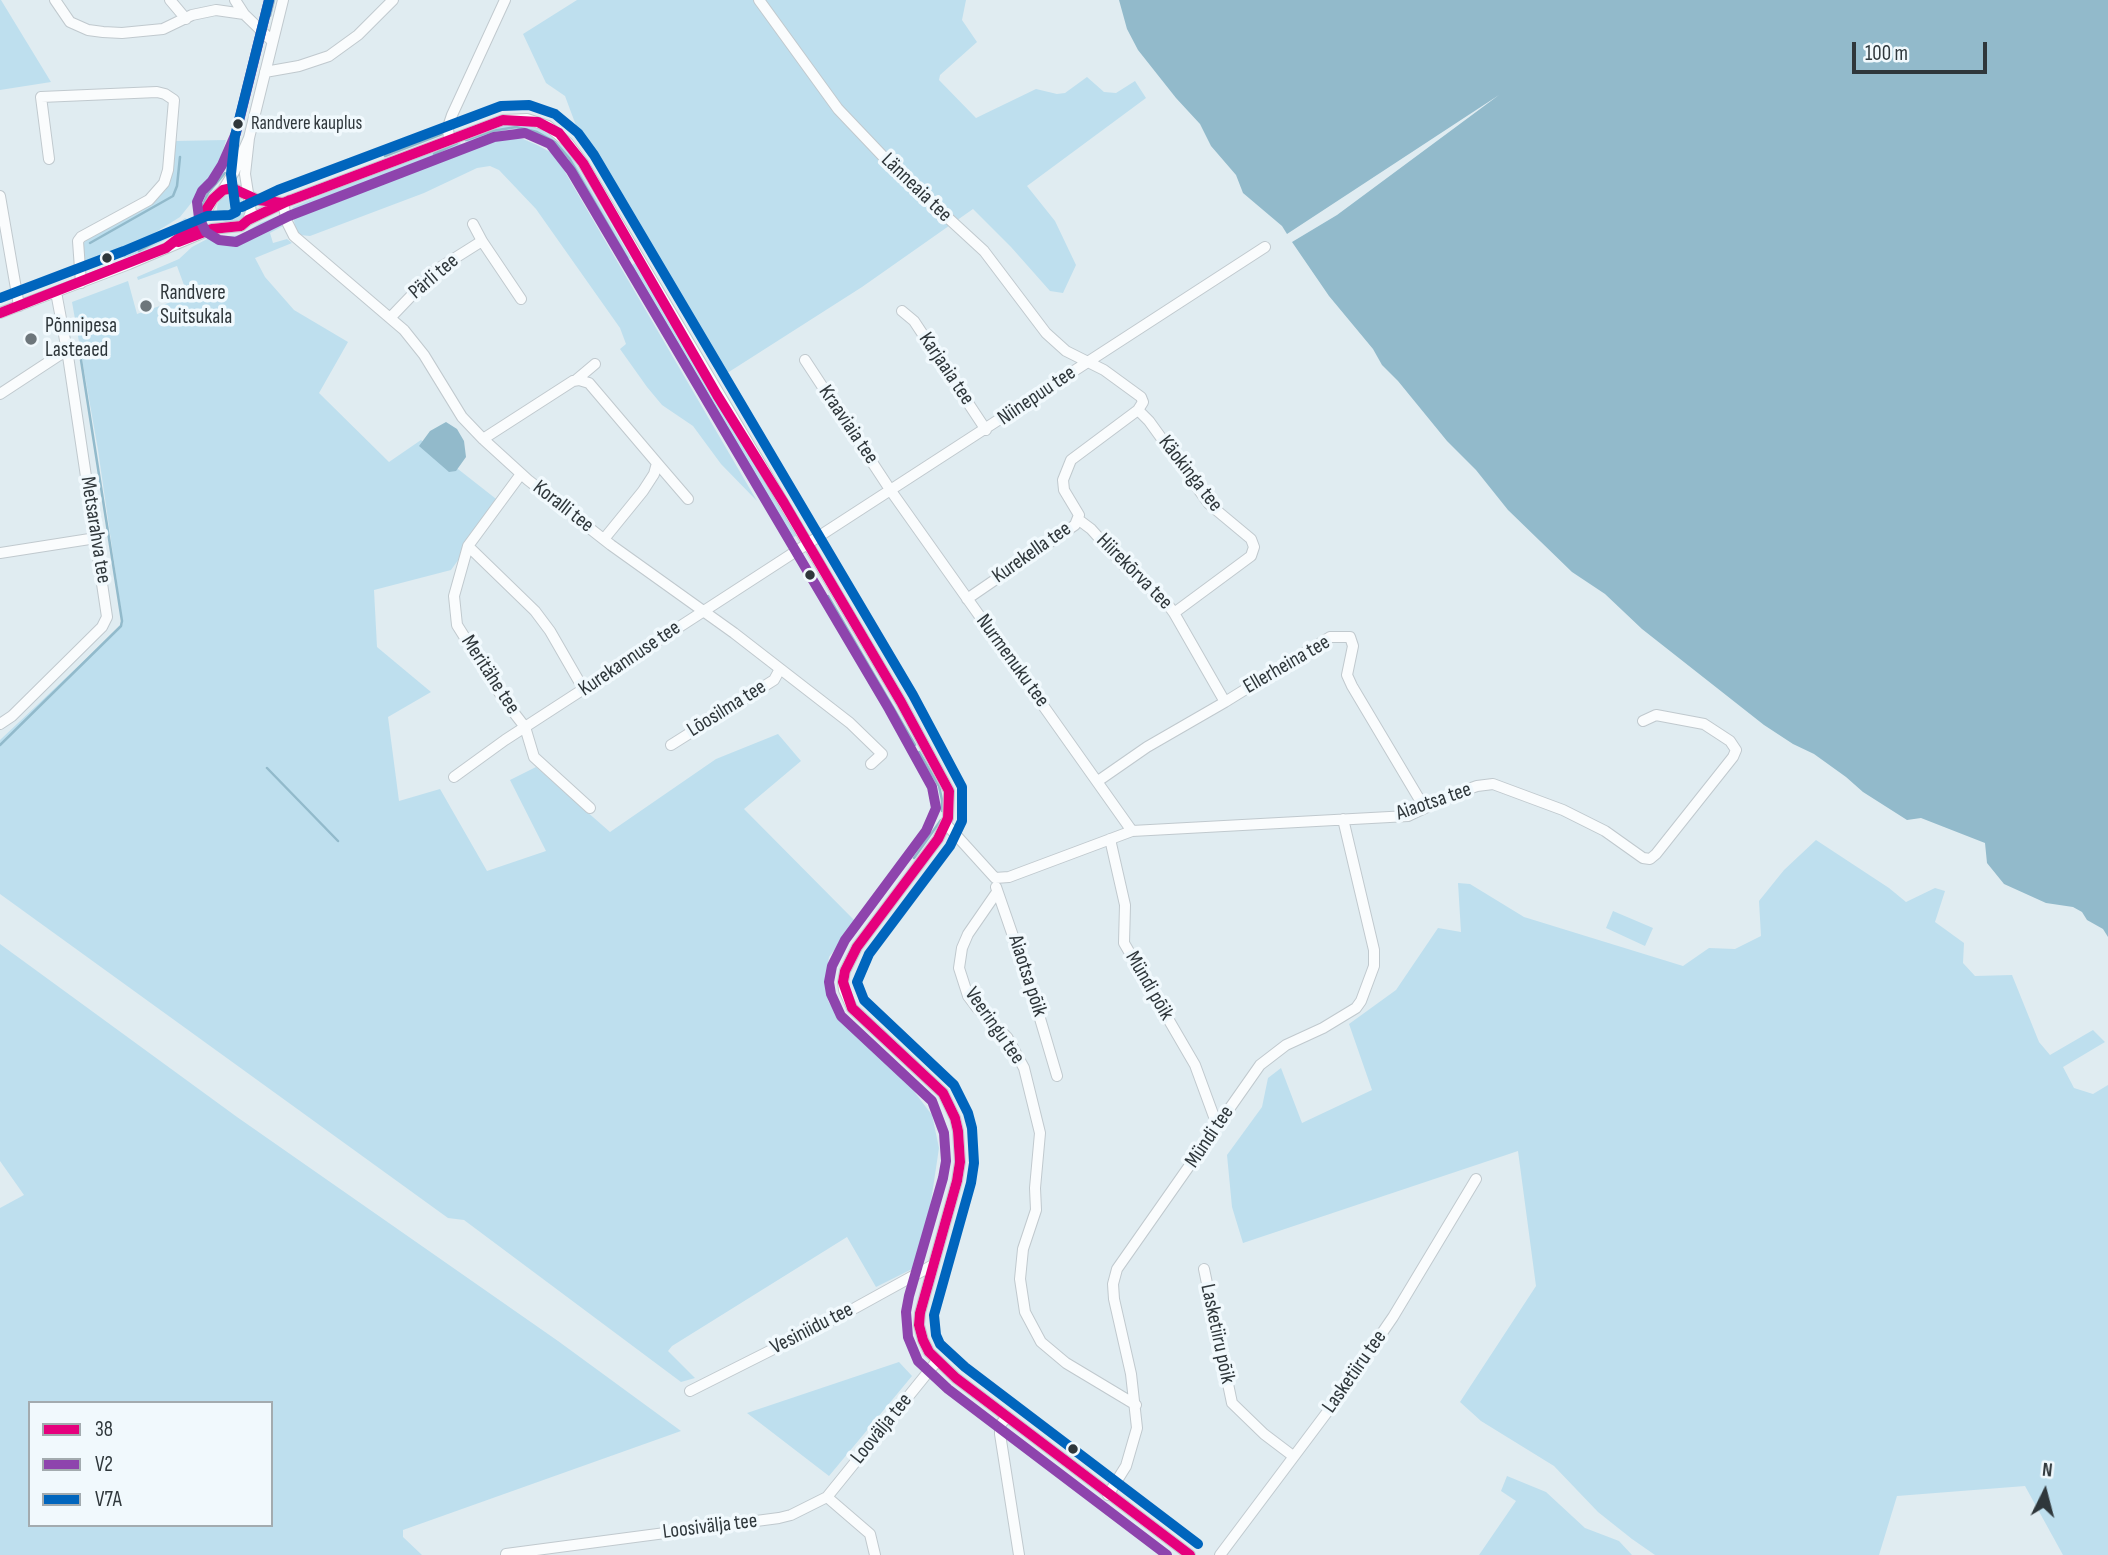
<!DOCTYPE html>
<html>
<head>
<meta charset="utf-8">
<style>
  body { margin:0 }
  #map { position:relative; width:2108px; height:1555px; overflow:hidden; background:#e0ecf1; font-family:"Sofia Sans Condensed",sans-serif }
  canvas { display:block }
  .legend { position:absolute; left:28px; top:1401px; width:245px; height:126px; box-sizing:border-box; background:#f1f9fd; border:2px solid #a3abaf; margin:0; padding:9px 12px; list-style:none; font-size:21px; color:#2f373b }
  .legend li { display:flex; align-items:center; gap:14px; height:35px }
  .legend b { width:35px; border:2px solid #a3abaf }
  .north { position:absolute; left:2010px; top:1457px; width:70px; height:70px; -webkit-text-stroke:5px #f1f9fd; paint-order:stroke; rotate:6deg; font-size:19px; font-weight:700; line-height:28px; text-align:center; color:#2f373b }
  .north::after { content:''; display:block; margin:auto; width:24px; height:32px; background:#2f373b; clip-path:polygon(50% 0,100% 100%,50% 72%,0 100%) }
  .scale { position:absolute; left:1852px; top:42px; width:135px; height:32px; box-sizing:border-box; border:4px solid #2f373b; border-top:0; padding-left:9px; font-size:21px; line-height:24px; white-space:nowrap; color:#2f373b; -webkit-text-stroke:5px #f1f9fd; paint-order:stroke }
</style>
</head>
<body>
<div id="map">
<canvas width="2108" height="1555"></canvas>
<ul class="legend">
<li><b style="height:9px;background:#e5007d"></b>38</li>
<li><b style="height:9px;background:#8e44ad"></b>V2</li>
<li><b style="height:9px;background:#0065bd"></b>V7A</li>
</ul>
<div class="north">N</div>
<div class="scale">100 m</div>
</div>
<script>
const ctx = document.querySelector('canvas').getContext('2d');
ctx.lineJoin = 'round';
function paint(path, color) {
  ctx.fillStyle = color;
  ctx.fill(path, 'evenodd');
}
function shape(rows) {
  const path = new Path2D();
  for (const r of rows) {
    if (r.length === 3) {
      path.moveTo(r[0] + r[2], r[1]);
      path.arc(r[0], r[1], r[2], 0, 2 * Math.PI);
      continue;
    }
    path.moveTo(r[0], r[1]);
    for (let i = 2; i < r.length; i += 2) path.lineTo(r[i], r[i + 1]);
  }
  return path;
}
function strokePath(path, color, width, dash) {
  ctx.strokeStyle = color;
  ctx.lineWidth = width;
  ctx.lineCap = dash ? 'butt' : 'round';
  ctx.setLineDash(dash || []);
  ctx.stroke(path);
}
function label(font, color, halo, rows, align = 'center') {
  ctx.font = font + ' "Sofia Sans Condensed",sans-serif';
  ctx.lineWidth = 7;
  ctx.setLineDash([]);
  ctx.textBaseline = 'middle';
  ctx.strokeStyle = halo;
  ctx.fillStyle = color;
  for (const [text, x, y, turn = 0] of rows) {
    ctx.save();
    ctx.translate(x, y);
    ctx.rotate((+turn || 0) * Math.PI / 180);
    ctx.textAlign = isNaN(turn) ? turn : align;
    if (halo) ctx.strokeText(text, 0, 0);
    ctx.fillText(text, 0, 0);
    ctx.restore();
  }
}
const green = shape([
  [0,0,1,0,51,82,0,90],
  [577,0,966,0,962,20,977,42,940,75,939,80,976,118,1036,89,1057,94,1065,93,1087,77,1104,92,1116,93,1135,81,1146,98,1027,186,1055,221,1076,265,1063,293,1050,291,1011,247,973,209,862,287,721,377,584,147,565,96,546,83,523,34],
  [523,124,543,130,568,151,631,258,627,261,569,163,559,149,548,140,536,134,513,129,494,133,468,142,464,139,503,125],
  [507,138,523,139,537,145,550,152,558,160,757,501,721,464,693,426,662,405,647,387,620,349,626,344,620,328,536,209,499,170,490,166,477,168,424,193,310,236,300,235,295,231,294,219,421,167,487,142],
  [226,140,221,157,212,177,180,217,148,237,83,263,82,246,86,240,165,191,169,181,175,141],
  [459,140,461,145,446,151,291,212,293,207,392,165],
  [231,209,14],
  [275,217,281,221,283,226,270,233,273,243,287,239,292,243,255,258,265,277,294,310,348,342,319,393,389,462,421,440,500,502,451,570,374,590,377,647,431,692,388,717,399,801,440,789,487,871,546,851,510,780,536,767,610,832,716,759,778,734,801,761,744,809,856,922,829,957,826,976,828,1001,842,1022,913,1090,932,1115,939,1148,930,1208,914,1268,876,1287,847,1237,672,1346,668,1351,695,1378,681,1382,464,1220,448,1218,0,894,0,740,123,624,98,450,72,302,128,281,137,314,188,296,177,266,138,280,137,277,179,259,192,247,209,238,241,235,260,223],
  [185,218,192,222,178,233,144,251,124,258,123,253,168,231],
  [635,263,797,535,791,539,773,519,677,355,658,315,630,266],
  [1816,840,1889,888,1906,902,1935,888,1945,891,1935,922,1964,943,1963,963,1975,976,2012,975,2039,1042,2050,1055,2093,1030,2105,1042,2063,1067,2074,1088,2093,1094,2108,1085,2108,1555,2063,1555,2025,1486,1897,1496,1879,1555,1655,1555,1632,1539,1598,1512,1554,1466,1481,1421,1460,1402,1536,1286,1518,1151,1243,1243,1232,1207,1227,1155,1262,1107,1268,1078,1281,1068,1302,1123,1372,1090,1349,1024,1396,990,1438,928,1461,932,1458,883,1470,884,1524,917,1683,966,1709,948,1735,949,1761,936,1759,901,1784,870],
  [1613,911,1653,928,1645,946,1606,928],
  [0,944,237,1117,558,1341,681,1431,403,1530,403,1537,422,1555,0,1555,0,1208,24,1195,0,1161],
  [30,1403,271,1403,271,1525,30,1525],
  [899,1362,912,1376,829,1476,747,1413],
  [1507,1476,1546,1492,1585,1528,1619,1541,1632,1555,1479,1555,1516,1501,1501,1491]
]);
const water = shape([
  [1119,0,2108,0,2108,937,2103,929,2087,920,2082,912,2073,907,2046,903,2004,884,1987,863,1985,843,1921,818,1907,820,1863,792,1846,777,1814,754,1793,744,1764,725,1642,629,1605,594,1572,572,1508,510,1476,470,1447,441,1398,381,1382,365,1373,349,1329,296,1292,242,1337,215,1499,95,1287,234,1282,226,1243,193,1236,175,1211,146,1200,124,1176,98,1138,50,1127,29],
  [446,422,457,429,464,441,466,457,456,471,449,472,419,446,430,431]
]);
const stream = shape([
  [270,16,274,0],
  [466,140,492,131,516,127,537,132,555,142,569,158,627,258],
  [434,154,457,143],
  [385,156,442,134],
  [201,209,208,193,225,173],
  [90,243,173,196,177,186,180,157],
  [139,251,185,225],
  [632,267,791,536],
  [828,596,915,745],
  [0,745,121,626,122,621,81,360],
  [919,752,939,786,942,800,942,811],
  [267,768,338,841],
  [914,858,941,820]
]);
const minor = shape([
  [55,0,70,22,88,30,103,32,122,33,163,29,192,15,216,10,244,14],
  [170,0,186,19],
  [235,0,244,14,272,41],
  [759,0,838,109,896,170,984,251,1046,333,1066,351,1104,370,1141,397,1143,402,1138,410,1149,421,1209,504,1251,539,1254,547,1251,556,1174,613],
  [265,72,299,66,329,56,358,35,393,0],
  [449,139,448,127,452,115,505,0],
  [49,159,41,97,157,92,165,94,174,100,168,170,164,183,149,200,81,237,78,241,81,283],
  [223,190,232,188,258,200,283,203],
  [0,196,19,306],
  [283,203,287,222,294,236,404,330,424,355,462,417,483,439,528,480,611,545,734,633,850,723,882,754,871,764],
  [248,220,283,203,503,120,527,119,548,126,568,143,583,163,901,702,949,791,948,818,938,839,857,947,845,971,843,982,844,990,852,1008,943,1093,955,1118,958,1131,960,1162,957,1181,920,1313,919,1325,923,1340,929,1352,956,1378,1190,1555],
  [473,224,482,241,521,299],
  [180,239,204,216,213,199,223,190,234,172,249,138,283,0],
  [902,311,914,321,986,430],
  [0,313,129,264,212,229,241,226,248,220,251,212,245,174,249,138],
  [390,318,436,270,482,241],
  [805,360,891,491,1132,831],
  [576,380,595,364],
  [0,394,67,350],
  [483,439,573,381,579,380,589,383,657,463,654,474,643,491,604,539],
  [657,463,688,499],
  [521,474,468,546,454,596,457,625,504,700,525,727,534,757,590,808],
  [1079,520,1091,529,1126,568,1166,602,1174,613,1225,702],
  [468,546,535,611,550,631,584,690],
  [0,553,96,538],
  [967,599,1075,525,1079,515,1064,490,1063,480,1071,460,1138,410],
  [0,724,12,716,102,627,107,617,68,356,56,292],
  [671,745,774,680,780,669],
  [454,777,505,740,1265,247],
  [1098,781,1147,747,1225,702,1330,637,1350,637,1353,646,1347,675,1352,686,1424,807],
  [946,824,995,878,1009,877,1132,831,1408,816,1457,793,1477,786,1493,784,1563,810,1605,831,1643,858,1650,859,1656,854,1733,757,1736,750,1730,741,1704,724,1656,715,1643,721],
  [1110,839,1125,905,1124,943,1195,1065,1217,1125],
  [996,887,1031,988,1057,1076],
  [997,892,968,934,962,948,959,968,968,996,977,1008,1007,1037,1024,1068,1040,1133,1035,1188,1036,1210,1023,1249,1020,1279,1025,1312,1041,1342,1066,1363,1136,1405],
  [1204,1269,1232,1403,1264,1434,1293,1456],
  [690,1391,855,1308,933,1265],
  [1006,1418,1000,1425,1000,1434,1019,1555],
  [1108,1495,1126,1466,1137,1428,1131,1374,1114,1299,1113,1284,1117,1269,1260,1065,1286,1045,1323,1028,1356,1008,1361,1001,1374,966,1374,950,1343,819],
  [827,1497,870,1534,875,1555],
  [506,1554,779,1518,791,1515,827,1497,937,1361],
  [1220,1555,1334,1403,1393,1317,1476,1179]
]);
const bus1 = shape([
  [178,242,212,229,241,226,248,220,290,200],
  [0,313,166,248,197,224,213,199,223,190,232,188,258,200,283,203,503,120,538,122,559,133,583,163,717,395,784,503,901,702,949,791,948,818,938,839,857,947,845,971,843,982,852,1008,943,1093,955,1118,958,1131,960,1162,957,1181,920,1313,919,1325,923,1340,929,1352,956,1378,1190,1555]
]);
const bus2 = shape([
  [269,0,236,133,222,165,212,181,202,191,197,202,199,218,206,232,219,240,236,242,289,216,494,137,525,133,550,144,571,171,889,709,932,787,936,808,926,831,845,940,832,966,829,982,831,994,841,1016,932,1101,944,1133,946,1161,943,1178,909,1296,906,1312,908,1337,918,1361,948,1389,1167,1555]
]);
const bus3 = shape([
  [242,207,278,190,501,106,529,105,555,114,578,133,594,155,913,695,962,787,962,821,950,846,869,954,857,982,864,1000,954,1085,968,1113,972,1128,974,1163,971,1183,934,1315,936,1335,940,1344,965,1367,1198,1544],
  [0,298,124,251,207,216,230,215,236,212,231,174,235,136,269,0]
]);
const markers = [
  [238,124,6,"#2f373b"],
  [107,258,6,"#2f373b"],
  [146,306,7,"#6d767b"],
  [31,339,7,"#6d767b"],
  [810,575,6,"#2f373b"],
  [1073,1449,6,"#2f373b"]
];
const busNames = [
  ["Randvere kauplus",251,124]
];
const streetNames = [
  ["Länneaia tee",916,188,44],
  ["Pärli tee",434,277,-40],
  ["Karjaaia tee",946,369,56],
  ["Niinepuu tee",1037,396,-34],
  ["Kraaviaia tee",848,425,56],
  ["Käokinga tee",1190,474,52],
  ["Koralli tee",563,507,38],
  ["Metsarahva tee",95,530,81],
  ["Kurekella tee",1032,553,-35],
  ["Hiirekõrva tee",1134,572,45],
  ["Kurekannuse tee",630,659,-34],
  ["Nurmenuku tee",1012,661,54],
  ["Ellerheina tee",1287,665,-30],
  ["Meritähe tee",490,675,57],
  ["Lõosilma tee",727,709,-32],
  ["Aiaotsa tee",1434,802,-19],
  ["Aiaotsa põik",1027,976,72],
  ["Mündi põik",1149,986,60],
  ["Veeringu tee",994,1026,55],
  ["Mündi tee",1210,1137,-56],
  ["Vesiniidu tee",812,1329,-27],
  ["Lasketiiru põik",1217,1334,78],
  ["Lasketiiru tee",1355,1372,-55],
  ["Loovälja tee",882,1429,-51],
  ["Loosivälja tee",710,1527,-7]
];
const poiNames = [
  ["Randvere",160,294],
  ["Suitsukala",160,318],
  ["Põnnipesa",45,327],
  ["Lasteaed",45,351]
];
paint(green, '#bedfee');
paint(water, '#92bacb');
strokePath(stream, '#92bacb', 2.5);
strokePath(minor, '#c0c9ce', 12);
strokePath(minor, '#fafcfd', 10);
strokePath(bus1, '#e5007d', 10);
strokePath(bus2, '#8e44ad', 10);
strokePath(bus3, '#0065bd', 10);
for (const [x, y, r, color] of markers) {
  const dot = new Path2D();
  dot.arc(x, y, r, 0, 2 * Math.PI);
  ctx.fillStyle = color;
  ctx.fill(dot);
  strokePath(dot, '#f1f9fd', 2.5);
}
label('19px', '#2f373b', '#f1f9fd', busNames, 'left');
label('21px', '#2f373b', '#f1f9fd', streetNames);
label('21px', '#2f373b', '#f1f9fd', poiNames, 'left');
</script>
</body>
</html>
